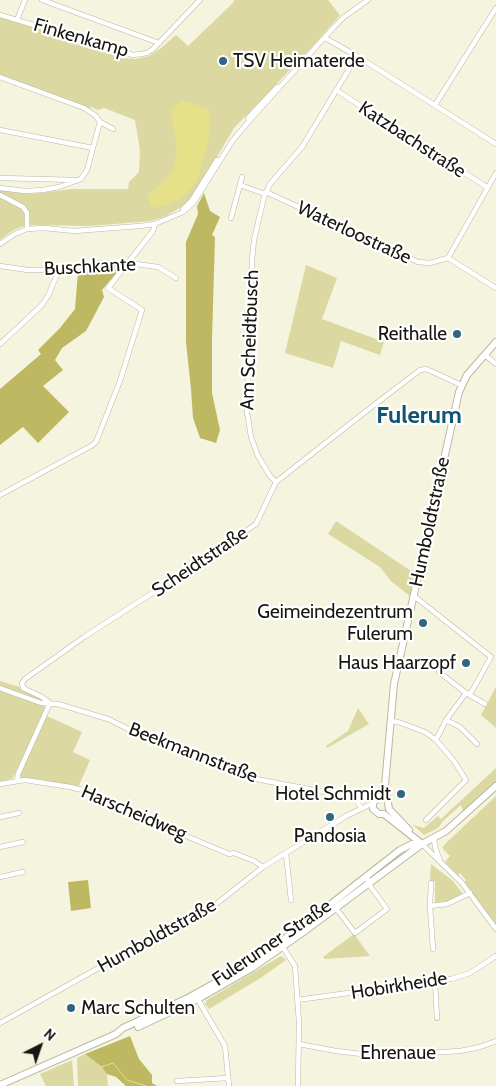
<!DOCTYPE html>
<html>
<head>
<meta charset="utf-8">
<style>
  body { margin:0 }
  #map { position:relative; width:496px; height:1086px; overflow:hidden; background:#f5f4de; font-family:Cabin,sans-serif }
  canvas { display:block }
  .north { position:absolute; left:15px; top:1021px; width:50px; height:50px; -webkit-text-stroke:4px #fff; paint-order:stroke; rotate:41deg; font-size:14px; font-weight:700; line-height:20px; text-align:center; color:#16150e }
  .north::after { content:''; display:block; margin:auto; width:18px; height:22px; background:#16150e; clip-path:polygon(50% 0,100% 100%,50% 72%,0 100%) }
</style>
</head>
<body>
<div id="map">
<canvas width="496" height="1086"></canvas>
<div class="north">N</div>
</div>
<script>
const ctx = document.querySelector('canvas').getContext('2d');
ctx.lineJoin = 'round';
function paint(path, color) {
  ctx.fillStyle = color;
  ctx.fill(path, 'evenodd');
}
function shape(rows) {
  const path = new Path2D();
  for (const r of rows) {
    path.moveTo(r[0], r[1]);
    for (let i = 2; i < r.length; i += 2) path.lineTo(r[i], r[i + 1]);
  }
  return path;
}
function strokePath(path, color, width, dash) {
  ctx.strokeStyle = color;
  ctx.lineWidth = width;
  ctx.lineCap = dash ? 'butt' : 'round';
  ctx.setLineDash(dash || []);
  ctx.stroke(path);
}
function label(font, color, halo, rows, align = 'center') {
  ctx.font = font + ' Cabin,sans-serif';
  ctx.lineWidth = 4.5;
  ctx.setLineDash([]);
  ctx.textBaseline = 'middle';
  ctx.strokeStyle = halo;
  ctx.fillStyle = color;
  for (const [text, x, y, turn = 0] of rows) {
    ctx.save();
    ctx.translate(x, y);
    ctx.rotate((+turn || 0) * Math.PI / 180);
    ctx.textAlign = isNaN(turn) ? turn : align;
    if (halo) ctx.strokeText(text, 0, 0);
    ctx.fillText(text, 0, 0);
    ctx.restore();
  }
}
const green = shape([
  [234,0,328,0,340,15,313,46,234,128,191,201,166,216,151,221,90,226,34,225,21,227,12,231,0,240,0,190,32,194,72,189,128,189,129,182,139,172,140,150,135,120,104,108,98,110,91,107,88,109,0,75,0,17,35,27,122,58,135,59,149,56,161,48,176,35,188,46,233,3],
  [306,265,337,278,322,319,384,342,380,355,341,341,333,368,285,353],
  [336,521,414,573,411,597,391,581,380,567,328,534],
  [0,681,23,688,42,699,42,701,39,701,0,687],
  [496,687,496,728,481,715],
  [0,688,41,704,46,708,13,778,0,782],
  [358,708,369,724,327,748,326,746,348,731],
  [47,716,82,732,73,752,90,760,78,788,38,779,21,778,20,774],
  [496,768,496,783,463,813,461,805,443,821,438,828,424,835,413,825,424,828,438,816,441,819],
  [496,796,496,925,464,882,466,880,460,873,458,875,445,862,450,856,443,849,443,847,445,844],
  [431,864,453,881,462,893,461,895,448,901,435,903,435,881,430,881],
  [354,934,370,956,325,959,323,957],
  [281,956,286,960,262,977,209,1009,205,1004,207,1000],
  [85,1054,102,1067,107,1074,108,1086,78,1086,77,1058],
  [72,1060,74,1086,46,1086,40,1074]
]);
const forest = shape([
  [204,193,210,211,220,217,212,235,215,237,212,339,212,393,220,430,216,443,200,438,193,418,191,389,186,342,186,242,198,214,197,206],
  [123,265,102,290,104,297,86,331,62,348,55,360,63,370,43,386,69,412,38,443,23,427,0,445,0,389,41,354,38,350,60,328,75,309,78,272,104,266],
  [88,880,91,908,71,911,68,882],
  [130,1036,139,1059,152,1075,152,1083,157,1086,126,1086,116,1077,107,1074,102,1067,85,1054]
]);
const water = shape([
  [182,100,209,110,211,117,208,144,198,179,185,196,170,204,153,208,147,196,164,181,173,170,177,150,171,112,174,106]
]);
const stream = shape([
  [101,1067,113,1063,127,1080,146,1086]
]);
const street = shape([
  [42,0,159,43],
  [0,15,133,55,147,53,153,49,200,0],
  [17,20,25,0],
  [325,38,357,56,496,144],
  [0,77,84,108,96,116,100,122,113,129],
  [336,90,488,188],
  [435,105,496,8],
  [248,118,277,87],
  [0,130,93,148],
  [0,178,76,180],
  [240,185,242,177],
  [0,188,25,191,43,190,59,187,81,179,87,170,100,122],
  [266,192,418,262,430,263,448,258],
  [0,195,23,207,27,213,27,229],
  [183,209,192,200,217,160],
  [231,218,240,185,265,194],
  [0,244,15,234,27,229,44,228,74,231,140,226,155,224,183,212,194,202,233,140,251,119,334,27,344,17,368,0],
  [448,258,496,173],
  [448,258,496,288],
  [0,266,28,270,59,270,102,263,129,263,158,267,176,278],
  [0,344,41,306,48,296,59,270],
  [485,355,496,364],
  [276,482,270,476,258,456,251,437,247,412,252,260,254,240,264,197,270,184,302,147,357,56],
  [0,495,91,446,96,442,120,381,142,310,108,288,153,231,155,224],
  [414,596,491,657,472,691,469,694],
  [439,672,466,693,485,704],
  [0,688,41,703,58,704,108,719,157,743,238,774,261,780,351,797,357,800,361,809],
  [50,703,42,697,23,688,22,683,25,679,84,637,216,552,256,524,276,482,365,412,420,370,426,369,433,372,461,385],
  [446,720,466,693],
  [390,721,398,722,425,732,436,740,454,761,466,780,426,820],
  [436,740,446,720,460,727,477,744],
  [17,781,18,774,50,703],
  [0,784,25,780,70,787,87,791,106,799,134,814,229,854,234,853,254,861,263,867],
  [0,817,19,813],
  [434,838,435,847,440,861],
  [422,844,462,883,496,929],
  [0,847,23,842],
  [286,854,291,900],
  [0,877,23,872],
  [431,883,430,906,433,949],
  [430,906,447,904,470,893],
  [334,908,339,912,355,933,387,909,368,883,367,875],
  [282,946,295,966,299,1022,298,1086],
  [435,982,437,1018],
  [197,998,225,1046,229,1086],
  [297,1000,451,979,470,973,496,956],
  [0,1023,111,961,206,912,263,867,346,816,373,803],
  [299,1044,336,1051,362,1054,394,1055,460,1051,480,1047,496,1041],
  [177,1081,228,1078]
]);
const secondary = shape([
  [384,785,379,797,373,803,373,809,379,814,384,814,422,844],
  [389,809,385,785,394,684,459,392,467,375,496,342],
  [389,809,409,830],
  [138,1027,198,999,252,968,302,933,422,844],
  [0,1085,116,1034,123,1028,186,999,238,970,299,929,400,850,412,844,422,844,446,831,496,786]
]);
const markers = [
  [223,61,5,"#2e6580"],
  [457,334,5,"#2e6580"],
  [423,623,5,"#2e6580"],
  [466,663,5,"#2e6580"],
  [401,794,5,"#2e6580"],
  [330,817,5,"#2e6580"],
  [71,1008,5,"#2e6580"]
];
const streetNames = [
  ["Finkenkamp",81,38,16],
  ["Katzbachstraße",412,140,33],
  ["Waterloostraße",354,233,25],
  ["Buschkante",90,267,-3],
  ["Am Scheidtbusch",250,340,-88],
  ["Humboldtstraße",430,522,-78],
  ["Scheidtstraße",200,562,-34],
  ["Beekmannstraße",193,753,21],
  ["Harscheidweg",134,813,23],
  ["Humboldtstraße",157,936,-29],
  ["Fulerumer Straße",272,943,-34],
  ["Hobirkheide",399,986,-9],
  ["Ehrenaue",398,1053]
];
const poiNames = [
  ["TSV Heimaterde",233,61,"left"],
  ["Reithalle",447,334],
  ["Geimeindezentrum",413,612],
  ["Fulerum",413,634],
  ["Haus Haarzopf",456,663],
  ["Hotel Schmidt",391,794],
  ["Pandosia",330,836,"center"],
  ["Marc Schulten",81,1008,"left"]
];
const districtNames = [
  ["Fulerum",419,416]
];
paint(green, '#dbd8a2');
paint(forest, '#bfb863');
paint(water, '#e6e089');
strokePath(stream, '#e6e089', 1);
strokePath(street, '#b9b8a3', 5.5);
strokePath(secondary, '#b9b8a3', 8);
strokePath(street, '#fff', 4.5);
strokePath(secondary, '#fff', 6);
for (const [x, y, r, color] of markers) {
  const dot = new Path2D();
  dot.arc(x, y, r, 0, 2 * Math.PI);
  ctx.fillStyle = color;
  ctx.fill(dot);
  strokePath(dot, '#fff', 2);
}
label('19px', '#16150e', '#fff', streetNames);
label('19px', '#16150e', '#fff', poiNames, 'right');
label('bold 24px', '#105572', '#fff', districtNames);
</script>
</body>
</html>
